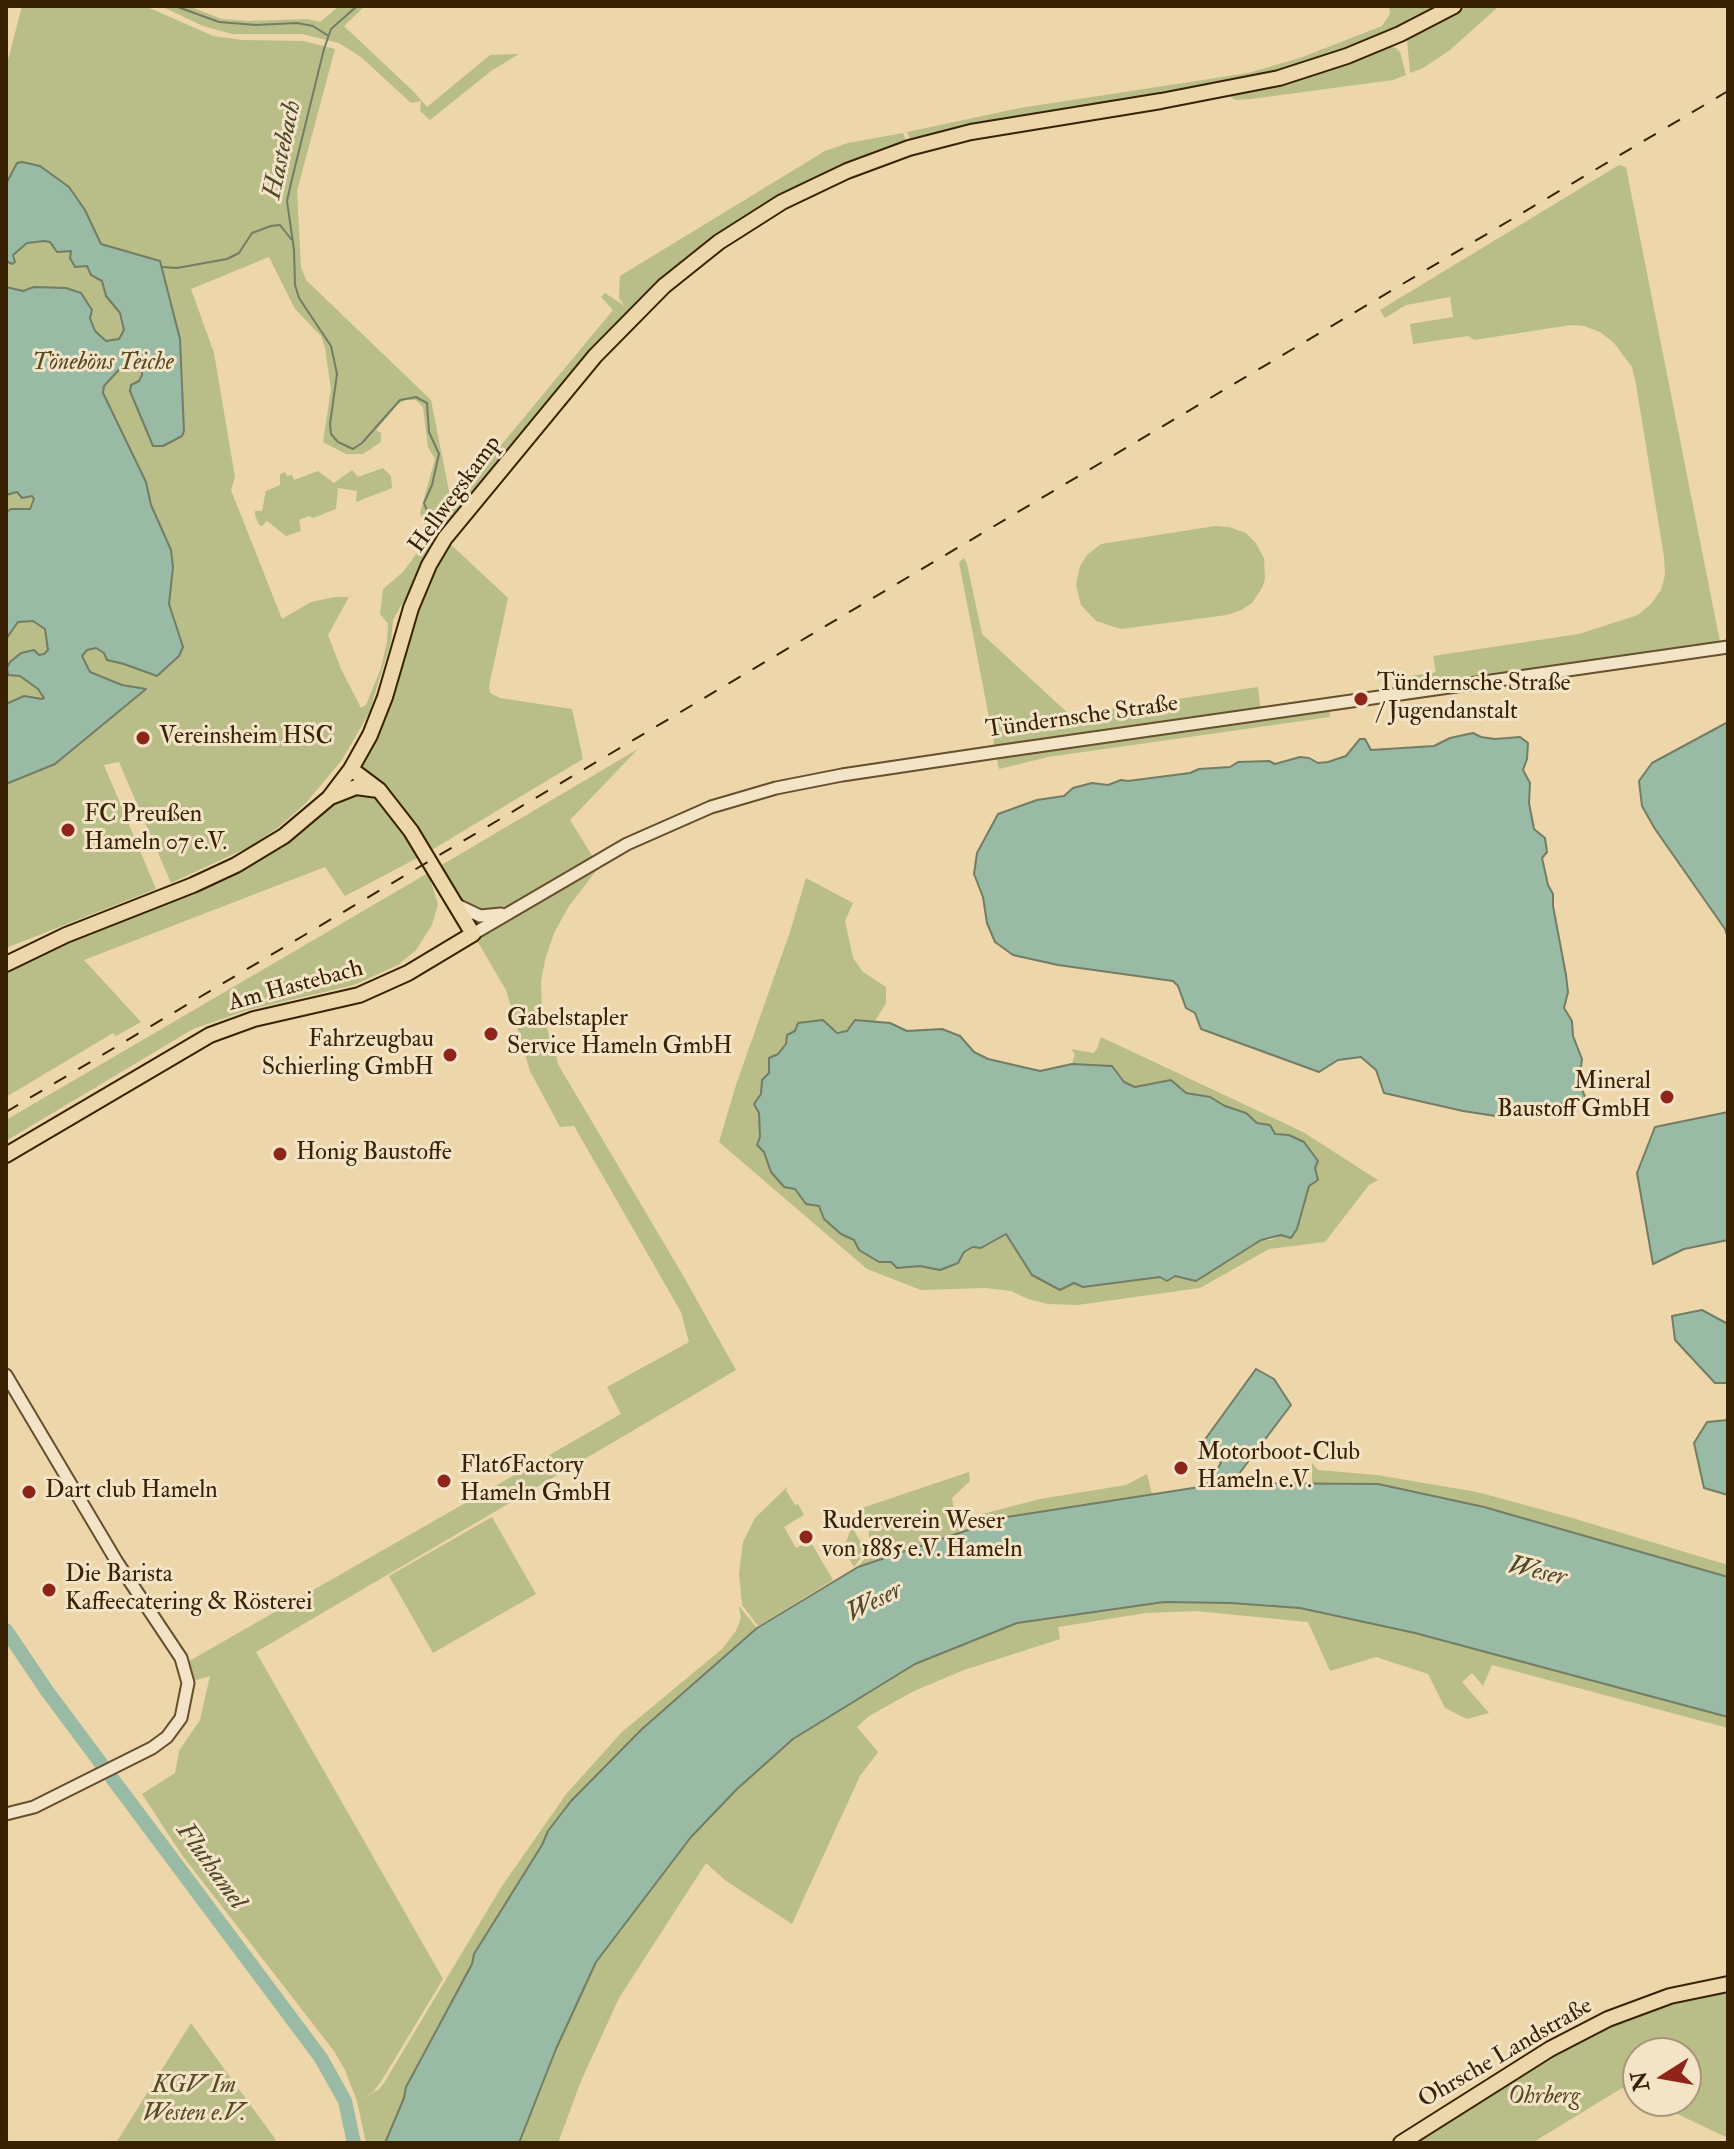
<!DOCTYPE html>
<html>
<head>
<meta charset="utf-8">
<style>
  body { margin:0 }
  #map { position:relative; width:1734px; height:2149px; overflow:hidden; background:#ecd6aa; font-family:"IM FELL Double Pica",serif }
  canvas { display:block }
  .frame { position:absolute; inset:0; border:8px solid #382202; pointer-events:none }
  .north { position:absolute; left:1622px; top:2037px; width:80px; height:80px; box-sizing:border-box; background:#f3e4c8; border:2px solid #a89679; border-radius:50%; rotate:259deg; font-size:22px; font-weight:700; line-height:32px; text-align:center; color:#382202 }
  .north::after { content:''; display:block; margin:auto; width:28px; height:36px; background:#8f2418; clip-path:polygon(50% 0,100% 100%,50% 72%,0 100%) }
</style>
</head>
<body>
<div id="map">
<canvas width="1734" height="2149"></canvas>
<div class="frame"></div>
<div class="north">N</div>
</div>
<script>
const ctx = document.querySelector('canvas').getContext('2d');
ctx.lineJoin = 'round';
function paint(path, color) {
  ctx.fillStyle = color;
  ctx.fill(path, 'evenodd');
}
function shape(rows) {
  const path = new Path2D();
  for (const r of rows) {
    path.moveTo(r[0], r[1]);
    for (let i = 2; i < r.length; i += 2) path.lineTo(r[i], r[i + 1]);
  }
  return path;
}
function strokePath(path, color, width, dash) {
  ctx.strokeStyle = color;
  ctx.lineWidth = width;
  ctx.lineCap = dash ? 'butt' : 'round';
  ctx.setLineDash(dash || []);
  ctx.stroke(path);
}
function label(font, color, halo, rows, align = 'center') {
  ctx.font = font + ' "IM FELL Double Pica",serif';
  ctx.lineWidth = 6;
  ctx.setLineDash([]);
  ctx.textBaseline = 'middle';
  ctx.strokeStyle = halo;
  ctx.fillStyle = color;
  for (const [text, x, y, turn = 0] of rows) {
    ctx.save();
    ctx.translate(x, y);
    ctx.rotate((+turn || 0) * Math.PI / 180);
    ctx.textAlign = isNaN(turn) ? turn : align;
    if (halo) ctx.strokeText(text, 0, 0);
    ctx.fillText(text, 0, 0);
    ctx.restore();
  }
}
const green = shape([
  [22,6,145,6,213,36,242,40,303,41,335,49,297,191,301,267,306,280,431,400,450,496,454,502,613,310,601,297,605,293,625,306,619,298,620,276,825,151,848,143,903,133,909,148,782,202,664,286,445,538,434,532,429,557,393,620,391,642,369,713,342,760,306,803,280,826,251,846,171,883,119,762,104,765,156,889,6,948,6,68],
  [269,257,295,309,321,336,325,348,331,389,323,442,346,454,363,454,381,442,381,433,376,430,398,404,406,400,416,400,423,407,428,447,435,459,420,513,425,525,433,531,403,572,383,589,380,614,388,624,387,642,381,668,366,705,361,708,341,669,328,635,349,597,335,597,311,602,282,619,231,490,235,477,214,353,191,289],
  [161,6,188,6,222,19,247,21,307,19,320,22,339,6,365,6,344,26,414,92,427,107,490,55,519,54,491,71,430,120,420,111,421,101,411,103,361,57,339,43,302,34,232,34,203,26],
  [1389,6,1454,6,1347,56,1161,101,910,139,907,132,1020,108,1248,73,1300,58,1382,26,1390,14],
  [1468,6,1499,6,1450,50,1423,68,1410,73,1407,39],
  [1388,46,1396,48,1400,52,1406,75,1393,80,1251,99,1235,100,1231,97,1231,94,1310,76],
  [1619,165,1626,167,1720,642,1406,687,1404,677,1436,672,1433,656,1579,634,1638,615,1651,604,1661,590,1665,575,1664,557,1636,384,1632,367,1614,343,1600,332,1584,326,1571,325,1474,340,1468,336,1413,344,1410,324,1453,317,1450,297,1406,305,1385,318,1380,310],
  [383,468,391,476,392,488,356,502,357,491,338,488,336,509,313,518,309,516,299,520,301,531,286,536,267,521,262,526,259,525,255,515,255,511,262,511,266,491,280,485,280,474,285,472,287,476,292,475,294,480,318,471,334,483,352,470,358,477],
  [1215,526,1229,527,1246,533,1255,542,1264,558,1265,579,1262,588,1252,603,1241,610,1227,615,1121,629,1096,621,1081,605,1076,585,1080,566,1087,555,1101,544],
  [445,539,508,598,489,686,490,693,500,698,572,709,583,759,425,854,345,896,325,867,84,960,141,1022,116,1036,113,1033,6,1097,6,973,12,969,9,962,258,853,352,769,412,608],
  [964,558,967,564,982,634,1070,715,1258,687,1261,713,1329,703,1330,717,1048,757,999,769,959,562],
  [638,749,570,820,599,867,569,906,554,933,545,960,541,981,542,1012,559,1066,681,1272,736,1370,256,1652,443,1979,382,2080,373,2092,358,2101,378,2090,384,2083,502,1886,567,1793,622,1732,722,1649,736,1631,741,1618,739,1606,757,1628,642,1729,571,1801,548,1831,542,1845,474,1954,472,1964,406,2087,404,2098,385,2143,366,2143,357,2101,345,2070,334,2051,182,1855,142,1794,175,1773,179,1751,200,1720,210,1676,189,1682,184,1664,621,1414,607,1387,689,1342,681,1312,574,1126,560,1127,530,1071,506,990,435,869],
  [428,873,438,904,432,925,416,950,398,965,354,985,248,1010,193,1029,6,1141,6,1120],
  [806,878,853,903,845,921,853,958,863,972,886,987,886,1003,875,1021,855,1020,846,1031,795,1031,787,1035,786,1044,778,1054,769,1058,769,1073,762,1080,761,1095,754,1104,759,1113,760,1137,771,1172,820,1206,824,1219,841,1234,891,1262,897,1268,920,1266,940,1270,964,1252,997,1240,1006,1234,1032,1275,1060,1290,1074,1283,1084,1287,1161,1277,1187,1277,1196,1281,1261,1240,1271,1240,1297,1228,1309,1186,1318,1180,1289,1135,1275,1135,1270,1125,1257,1123,1246,1113,1225,1106,1210,1097,1186,1093,1171,1080,1135,1087,1124,1083,1112,1066,1072,1064,1075,1054,1071,1049,1093,1053,1097,1049,1101,1037,1303,1132,1378,1180,1369,1185,1325,1242,1269,1249,1200,1288,1077,1305,1048,1304,1028,1299,1011,1291,985,1288,921,1290,867,1269,719,1142,736,1085,790,932],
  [1312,1463,1318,1470,1377,1475,1477,1492,1569,1517,1728,1565,1728,1577,1484,1507,1378,1484,1312,1483],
  [969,1472,970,1481,952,1498,955,1517,948,1523,1040,1499,1126,1485,1147,1474,1152,1494,1007,1517,858,1567,870,1552,868,1524,859,1509],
  [788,1486,786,1490,795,1505,798,1504,804,1515,784,1527,796,1548,810,1541,833,1580,758,1626,742,1605,739,1574,743,1542,755,1518],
  [492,1517,536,1594,433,1653,389,1576],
  [852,1527,866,1551,854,1567,843,1549],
  [1164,1602,1231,1603,1300,1608,1415,1633,1700,1708,1728,1717,1728,1728,1492,1665,1483,1686,1472,1673,1462,1682,1489,1713,1467,1719,1445,1708,1428,1674,1376,1657,1330,1671,1308,1622,1196,1611,1146,1613,1058,1627,1060,1639,964,1670,914,1691,869,1716,857,1727,878,1752,860,1776,792,1924,726,1881,706,1863,619,1998,581,2081,558,2143,519,2143,556,2049,596,1962,691,1837,737,1789,793,1739,915,1664,953,1647,1017,1623],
  [1728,1990,1728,2138,1650,2101,1686,2101,1686,2053,1638,2053,1638,2095,1622,2088,1532,2143,1413,2143,1554,2054,1611,2024,1671,2002],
  [191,2023,238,2088,276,2140,269,2143,116,2143]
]);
const water = shape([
  [22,162,40,166,69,187,85,210,101,244,160,261,180,339,184,431,182,436,163,446,153,446,130,391,131,385,139,381,142,375,142,368,137,361,127,361,104,386,103,393,146,482,151,505,171,550,173,567,169,604,183,647,179,656,157,676,124,664,107,660,104,653,96,648,87,650,82,656,90,672,122,685,146,689,55,764,6,784,6,704,24,696,42,699,44,698,38,689,20,676,8,675,7,668,10,662,21,653,34,650,39,655,44,654,48,650,45,629,33,621,18,622,6,639,6,512,11,509,30,509,34,499,32,496,22,498,17,492,6,495,6,287,23,291,34,287,66,288,81,293,92,310,90,318,95,331,106,341,119,339,124,330,120,313,106,296,102,281,91,275,87,266,75,267,70,258,71,251,57,252,50,242,44,241,27,243,13,255,15,262,12,264,6,261,6,184,17,163,22,162],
  [1728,722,1728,938,1725,929,1655,829,1642,806,1639,781,1652,763,1728,722],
  [1473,733,1481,737,1495,739,1520,737,1528,743,1527,759,1523,770,1530,783,1529,803,1534,829,1545,838,1547,852,1542,858,1548,885,1553,894,1553,906,1566,975,1568,992,1564,1008,1572,1021,1573,1036,1582,1059,1579,1083,1586,1099,1567,1101,1561,1104,1557,1111,1550,1112,1531,1109,1502,1117,1463,1111,1384,1093,1376,1070,1361,1057,1338,1060,1319,1072,1201,1029,1195,1013,1186,1008,1178,986,1173,981,1058,965,1013,955,995,942,987,923,983,897,974,874,977,853,998,814,1037,800,1064,796,1073,788,1092,783,1108,785,1121,780,1128,781,1190,773,1199,769,1230,767,1238,762,1269,761,1275,764,1300,757,1309,758,1318,763,1328,762,1346,756,1360,739,1365,739,1371,750,1434,746,1450,738,1473,733],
  [823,1020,837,1033,847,1031,855,1020,890,1023,907,1031,942,1029,960,1036,974,1052,988,1059,1040,1071,1072,1064,1112,1066,1124,1082,1135,1087,1171,1080,1186,1093,1210,1097,1225,1106,1246,1113,1257,1123,1270,1125,1275,1134,1289,1135,1304,1142,1318,1161,1315,1168,1318,1180,1309,1186,1297,1229,1291,1238,1281,1235,1261,1240,1196,1281,1175,1276,1167,1281,1160,1277,1083,1287,1074,1283,1060,1290,1032,1275,1006,1234,981,1248,973,1247,964,1252,958,1263,940,1270,920,1266,897,1268,891,1262,879,1262,859,1250,854,1240,841,1234,824,1219,819,1206,806,1204,795,1189,784,1187,771,1172,764,1152,757,1145,760,1137,759,1113,754,1104,761,1094,762,1080,769,1073,769,1058,778,1054,786,1044,787,1035,795,1031,798,1023,823,1020],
  [1728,1112,1728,1240,1684,1249,1653,1264,1637,1173,1655,1127,1728,1112],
  [1702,1310,1728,1324,1728,1383,1715,1383,1675,1340,1672,1316,1702,1310],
  [1256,1369,1274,1379,1291,1405,1232,1483,1378,1484,1484,1507,1728,1577,1728,1717,1415,1633,1300,1608,1231,1603,1164,1602,1017,1623,915,1664,793,1739,737,1789,691,1837,596,1962,556,2049,519,2143,385,2143,404,2098,406,2087,472,1964,474,1954,542,1845,548,1831,571,1801,642,1729,757,1628,858,1567,1007,1517,1206,1486,1221,1463,1201,1445,1256,1369],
  [1728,1420,1728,1495,1704,1488,1694,1443,1707,1422,1728,1420]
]);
const stream = shape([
  [175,6,219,22,256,25,297,23,313,26,327,35],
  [357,6,331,29,324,49,291,183,287,201,294,250,295,285,299,298,331,346,337,374,330,424,331,434,338,442,353,449,362,443,400,400,416,397,427,403,429,432,439,454,432,485,424,503,430,518,437,526],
  [162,267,177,268,227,259,239,253,252,233,271,226,280,225,291,239]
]);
const river = shape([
  [6,1630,47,1691,321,2058,345,2101,354,2143]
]);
const minor = shape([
  [457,905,480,916,501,914],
  [473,934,627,844,711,807,776,788,842,775,996,752,1728,647],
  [6,1375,117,1562,181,1658,188,1683,181,1718,167,1737,152,1748,34,1807,6,1814]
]);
const major = shape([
  [333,796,356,787,378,790],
  [6,964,66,935,193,885,236,865,284,836,329,798,351,769,370,735,385,697,411,608,429,565,445,538,595,356,664,286,719,242,782,202,847,171,909,148,971,132,1161,101,1279,78,1347,56,1400,34,1454,6],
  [6,1155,210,1035,254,1019,359,995,408,973,473,934,411,831,379,790,351,769],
  [1401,2143,1550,2049,1608,2019,1670,1996,1728,1984]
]);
const rail = shape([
  [6,1112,1728,91]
]);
const markers = [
  [1361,699,8,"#8f2418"],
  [143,738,8,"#8f2418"],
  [68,830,8,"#8f2418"],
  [491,1034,8,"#8f2418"],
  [450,1055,8,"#8f2418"],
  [1667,1097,8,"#8f2418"],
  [280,1154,8,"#8f2418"],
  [1181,1468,8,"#8f2418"],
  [444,1481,8,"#8f2418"],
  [29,1492,8,"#8f2418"],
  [806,1537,8,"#8f2418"],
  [49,1590,8,"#8f2418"]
];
const parkNames = [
  ["Töneböns Teiche",103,364],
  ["KGV Im",194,2087],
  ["Westen e.V.",194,2115],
  ["Ohrberg",1544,2098]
];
const streetNames = [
  ["Hellwegskamp",456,495,-54],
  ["Tündernsche Straße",1082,718,-8],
  ["Am Hastebach",296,987,-15],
  ["Ohrsche Landstraße",1506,2054,-30]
];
const poiNames = [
  ["Tündernsche Straße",1377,685],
  ["/ Jugendanstalt",1377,713],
  ["Vereinsheim HSC",159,738],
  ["FC Preußen",84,816],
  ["Hameln 07 e.V.",84,844],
  ["Gabelstapler",507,1020],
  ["Service Hameln GmbH",507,1048],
  ["Fahrzeugbau",434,1041,"right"],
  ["Schierling GmbH",434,1069,"right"],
  ["Mineral",1651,1083,"right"],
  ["Baustoff GmbH",1651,1111,"right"],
  ["Honig Baustoffe",296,1154],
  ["Motorboot-Club",1197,1454],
  ["Hameln e.V.",1197,1482],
  ["Flat6Factory",460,1467],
  ["Hameln GmbH",460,1495],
  ["Dart club Hameln",45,1492],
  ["Ruderverein Weser",822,1523],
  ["von 1885 e.V. Hameln",822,1551],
  ["Die Barista",65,1576],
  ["Kaffeecatering & Rösterei",65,1604]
];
const waterNames = [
  ["Hastebach",284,150,-78],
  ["Weser",1537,1573,13],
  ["Weser",875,1603,-27],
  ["Fluthamel",210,1867,54]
];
paint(green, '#b9bd87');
paint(water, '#99baa5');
strokePath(water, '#727d64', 2);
strokePath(stream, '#727d64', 2);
strokePath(river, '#99baa5', 14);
strokePath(minor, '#654f2c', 15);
strokePath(major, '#382202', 18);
strokePath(minor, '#f3e4c8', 11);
strokePath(major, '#ecd6aa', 14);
strokePath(rail, '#382202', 2, [14, 14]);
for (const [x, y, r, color] of markers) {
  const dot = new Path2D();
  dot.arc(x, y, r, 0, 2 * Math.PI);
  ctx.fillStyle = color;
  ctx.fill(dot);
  strokePath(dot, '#f3e4c8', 3);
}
label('italic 24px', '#584923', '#f3e4c8', parkNames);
label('24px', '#382202', '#f3e4c8', streetNames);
label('24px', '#382202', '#f3e4c8', poiNames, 'left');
label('italic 26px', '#50482b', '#f3e4c8', waterNames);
</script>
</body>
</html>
